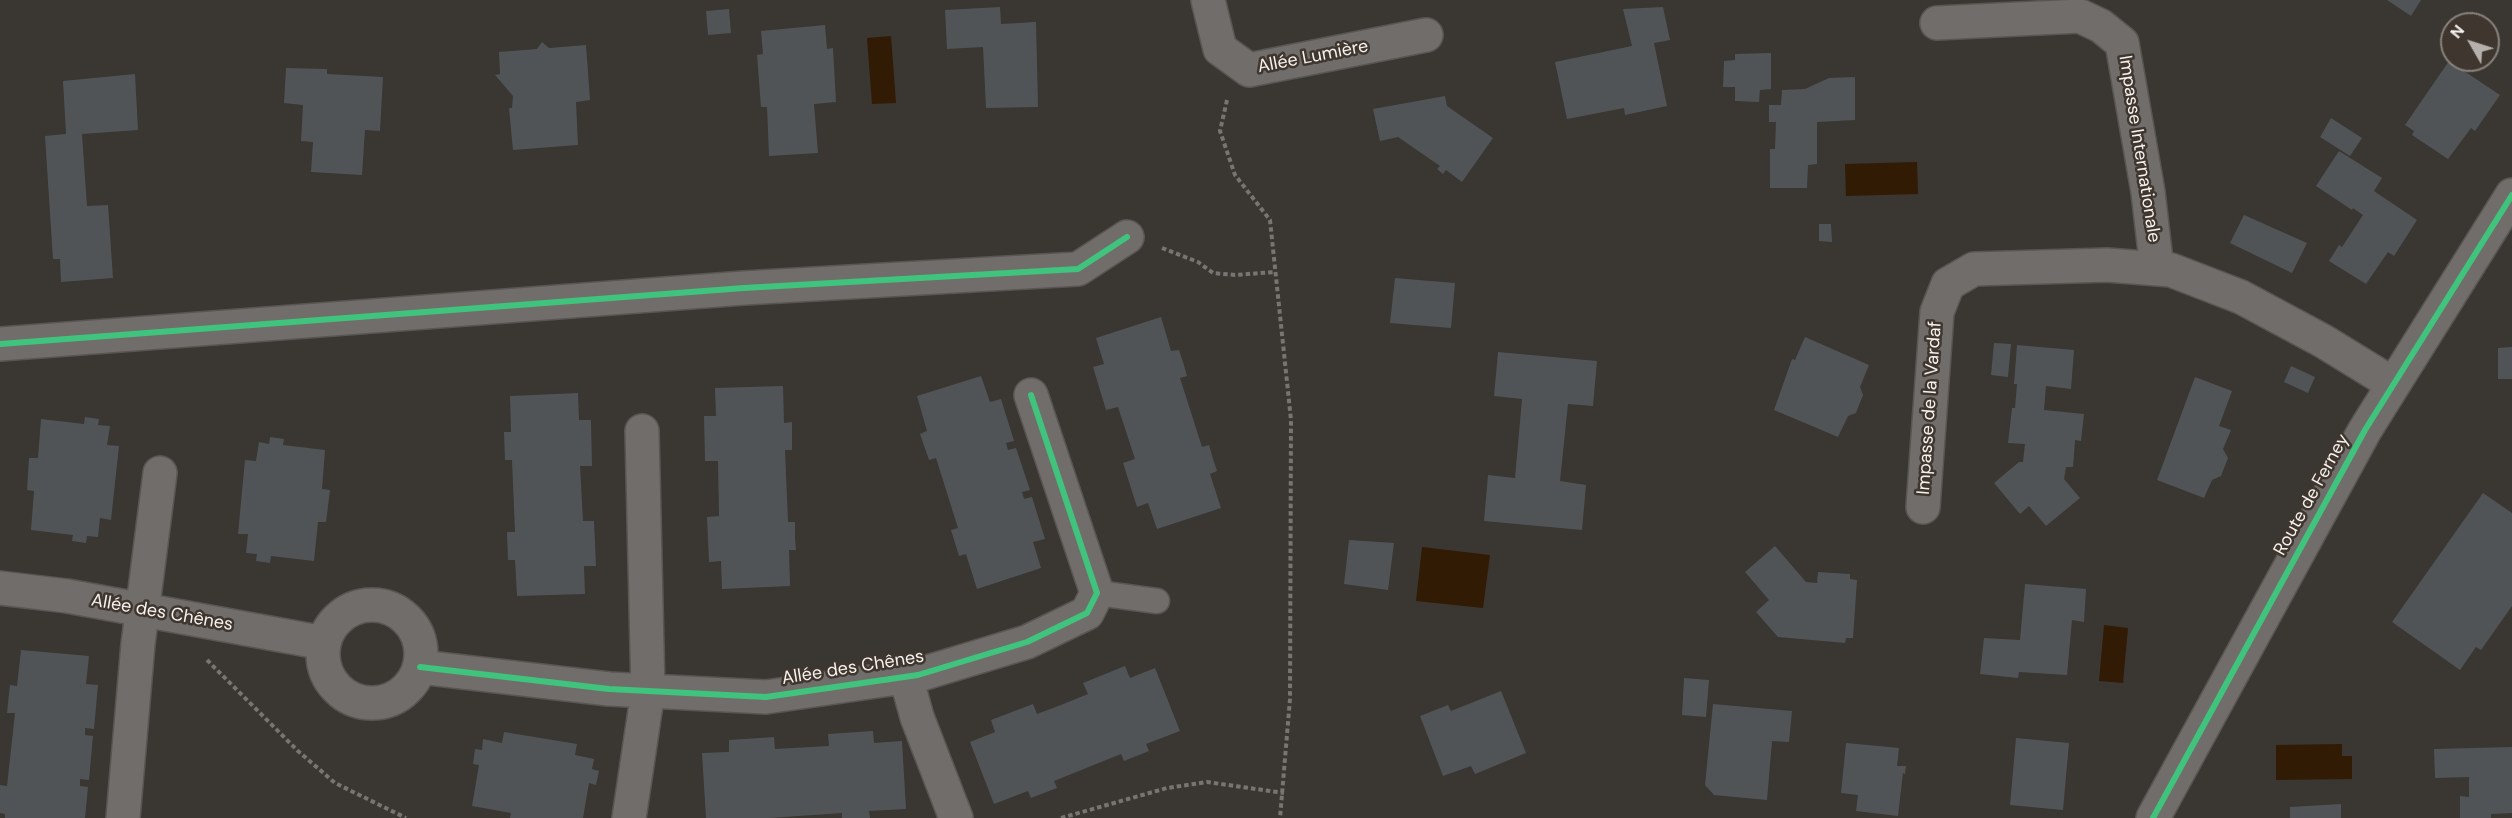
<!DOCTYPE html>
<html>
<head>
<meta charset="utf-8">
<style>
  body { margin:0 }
  #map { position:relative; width:2512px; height:818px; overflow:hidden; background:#3a3632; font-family:"DM Sans",sans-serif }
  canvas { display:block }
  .north { position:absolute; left:2440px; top:12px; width:60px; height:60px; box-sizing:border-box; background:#3e362f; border:2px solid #88817b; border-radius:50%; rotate:309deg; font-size:16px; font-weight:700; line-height:24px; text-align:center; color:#f7f1ed }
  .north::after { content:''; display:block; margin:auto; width:21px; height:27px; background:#b5b0ac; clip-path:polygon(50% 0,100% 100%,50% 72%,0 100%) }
</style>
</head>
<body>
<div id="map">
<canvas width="2512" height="818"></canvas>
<div class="north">N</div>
</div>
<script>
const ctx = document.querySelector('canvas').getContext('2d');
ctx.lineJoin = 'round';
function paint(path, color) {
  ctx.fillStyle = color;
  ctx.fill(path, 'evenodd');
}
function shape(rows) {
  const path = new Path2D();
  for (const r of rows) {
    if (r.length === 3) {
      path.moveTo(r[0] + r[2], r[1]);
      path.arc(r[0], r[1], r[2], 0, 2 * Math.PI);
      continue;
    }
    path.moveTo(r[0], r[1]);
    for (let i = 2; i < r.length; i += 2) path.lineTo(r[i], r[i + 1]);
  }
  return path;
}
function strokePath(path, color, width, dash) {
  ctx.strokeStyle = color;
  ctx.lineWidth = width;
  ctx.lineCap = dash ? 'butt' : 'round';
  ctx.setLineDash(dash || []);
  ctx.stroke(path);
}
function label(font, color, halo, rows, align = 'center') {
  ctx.font = font + ' "DM Sans",sans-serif';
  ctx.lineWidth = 5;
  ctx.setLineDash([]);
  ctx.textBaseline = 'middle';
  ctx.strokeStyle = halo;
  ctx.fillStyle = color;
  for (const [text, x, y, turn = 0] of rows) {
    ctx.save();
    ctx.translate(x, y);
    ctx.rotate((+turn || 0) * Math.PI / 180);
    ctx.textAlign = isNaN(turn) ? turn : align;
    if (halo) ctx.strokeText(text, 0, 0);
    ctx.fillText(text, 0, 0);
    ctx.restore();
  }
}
const water = shape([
  [891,36,896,103,872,104,867,38],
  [1917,162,1918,194,1846,196,1845,164],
  [1422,547,1490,555,1483,608,1416,601],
  [2104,625,2128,628,2123,683,2099,681],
  [2342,744,2342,756,2352,756,2352,779,2276,780,2276,745]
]);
const building = shape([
  [2387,0,2421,0,2411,16],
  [1000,7,1001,24,1036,22,1038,107,986,108,983,47,947,49,945,10],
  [1663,7,1670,40,1654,43,1667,106,1625,115,1624,108,1567,119,1555,62,1632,46,1623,9],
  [729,9,731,33,708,35,706,11],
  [825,25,827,49,833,48,836,102,814,104,818,153,769,156,767,107,761,107,757,55,763,54,761,31],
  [542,42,549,48,586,45,590,100,576,102,578,145,513,150,509,108,512,108,513,96,495,75,500,74,499,52,537,49],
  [1771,53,1771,89,1760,90,1759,102,1735,101,1735,87,1723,87,1724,61,1735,60,1735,54],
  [2449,61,2500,95,2475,131,2471,128,2448,159,2412,135,2414,131,2405,125],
  [286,68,327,69,327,74,383,77,380,131,365,130,362,175,311,172,313,142,301,141,303,105,284,103],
  [135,74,138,130,82,134,87,206,108,205,113,278,61,282,60,259,53,259,45,136,66,134,63,81],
  [1855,77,1855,120,1817,122,1817,164,1808,165,1807,188,1770,188,1770,149,1775,149,1776,122,1769,122,1769,105,1781,105,1782,90,1805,89,1829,78],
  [1445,96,1447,106,1493,138,1462,182,1446,170,1443,174,1437,169,1440,166,1398,137,1380,141,1373,109],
  [2331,118,2362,138,2350,156,2320,137],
  [2339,151,2382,178,2374,191,2417,220,2394,256,2388,252,2366,284,2329,261,2339,245,2342,247,2363,215,2353,208,2352,210,2316,186],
  [2244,215,2307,243,2292,273,2230,243],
  [1819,224,1831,224,1832,242,1819,241],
  [1395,278,1455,283,1451,328,1390,323],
  [1161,317,1171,351,1179,350,1183,362,1187,376,1180,378,1202,447,1209,445,1213,459,1217,471,1210,474,1221,508,1157,529,1148,503,1137,507,1123,463,1135,459,1118,407,1106,410,1093,367,1104,364,1096,338],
  [1805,337,1869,365,1860,387,1863,395,1856,413,1848,416,1838,437,1774,410,1792,359,1795,360],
  [1994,343,2011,344,2008,377,1991,375],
  [2017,345,2074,350,2071,389,2046,386,2044,410,2084,414,2081,441,2075,440,2073,467,2066,467,2064,479,2080,498,2046,526,2029,506,2020,514,1994,483,2019,462,2023,462,2025,444,2008,443,2012,408,2015,408,2017,384,2014,384],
  [2512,347,2512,379,2498,379,2498,348],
  [1498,352,1597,361,1593,406,1568,404,1560,481,1586,485,1582,530,1484,521,1488,475,1515,478,1522,399,1494,396],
  [2291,366,2315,377,2308,393,2284,382],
  [981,376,990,402,1001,399,1014,441,1006,443,1008,450,1016,448,1030,490,1022,492,1024,499,1032,497,1045,539,1033,542,1041,568,977,589,966,554,959,556,951,530,958,528,936,458,929,460,920,434,927,431,917,396],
  [2195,377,2232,391,2219,426,2231,430,2223,449,2228,458,2221,476,2212,480,2204,498,2157,480],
  [783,386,784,423,792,422,792,450,785,450,788,522,795,522,795,538,796,550,789,550,790,586,722,589,721,561,709,562,707,517,719,516,718,461,705,461,704,416,716,416,715,388],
  [578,393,579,420,591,420,592,466,580,466,583,521,594,521,596,566,584,566,585,594,517,596,515,560,508,560,507,532,515,532,512,460,505,460,504,432,511,432,510,396],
  [85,417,99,419,98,425,110,426,107,445,119,446,111,520,100,518,98,537,87,536,86,543,72,541,73,535,31,530,34,491,27,490,29,458,38,458,41,419,84,424],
  [270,437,284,439,283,445,325,450,322,489,330,490,326,522,318,522,314,561,271,556,270,563,256,561,257,554,246,553,248,534,238,534,245,460,256,461,259,442,269,444],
  [2483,493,2512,513,2512,606,2481,650,2476,647,2460,670,2392,622],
  [1349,540,1394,543,1388,590,1344,584],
  [1775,546,1806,582,1817,583,1818,572,1850,574,1850,579,1857,580,1853,638,1846,638,1845,643,1778,637,1756,612,1769,600,1745,572],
  [2025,584,2086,589,2084,622,2072,620,2067,675,2019,672,2018,678,1980,674,1984,638,2020,640],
  [21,650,89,656,86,684,98,685,94,729,85,728,85,735,93,736,89,780,80,779,80,786,88,787,85,818,5,818,5,814,0,813,0,785,7,786,15,713,7,713,10,685,17,686],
  [1125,666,1130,678,1155,668,1180,731,1146,744,1149,751,1124,761,1121,754,1054,781,1057,788,1031,798,1028,791,994,804,970,742,995,732,991,720,1033,704,1037,714,1061,705,1088,694,1083,683],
  [1684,678,1709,680,1706,717,1682,715],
  [1501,691,1526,753,1475,774,1471,766,1443,776,1420,716,1448,705,1451,711],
  [1713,704,1792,711,1789,742,1772,741,1767,800,1714,795,1705,785],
  [873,731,874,743,902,741,906,809,869,811,870,818,842,818,842,813,770,818,706,818,702,753,729,752,729,740,774,737,775,749,829,746,828,734],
  [504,732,577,744,575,755,594,759,592,769,599,771,596,785,589,783,583,818,510,818,511,813,472,806,479,765,473,764,475,749,482,750,483,739,502,743],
  [2016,738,2069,743,2063,810,2010,805],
  [1846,743,1899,748,1897,766,1906,766,1905,774,1903,773,1898,816,1856,811,1858,795,1841,793],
  [2512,747,2512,813,2491,814,2491,818,2460,818,2460,796,2469,797,2469,777,2435,778,2434,749],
  [2341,804,2341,818,2290,818,2290,807]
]);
const path = shape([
  [1227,100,1220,131,1235,175,1270,220,1291,420,1290,699,1280,818],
  [1162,248,1198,262,1213,273,1235,275,1275,272],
  [207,660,298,751,335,783,406,818],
  [1061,818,1167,788,1207,782,1284,793]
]);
const lane = shape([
  [1097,593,1157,601]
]);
const street = shape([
  [1208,0,1220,49,1249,70,1426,35],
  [1937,23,2080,16,2101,26,2122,43,2148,192,2157,269],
  [0,344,744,288,1078,269,1127,237],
  [1923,507,1937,312,1948,284,1974,269,2107,265,2171,270,2241,297,2323,341,2393,384],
  [0,588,67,596,324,643],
  [372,654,49],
  [420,667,609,689,766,697,918,675,1027,642,1087,613,1097,593,1031,395],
  [906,677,917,717,956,818],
  [123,818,138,644,160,473],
  [629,818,648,691,642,431]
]);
const secondary = shape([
  [2153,818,2365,430,2512,195]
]);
const cycleway = shape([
  [0,344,744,288,1078,269,1127,237],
  [420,667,609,689,766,697,918,675,1027,642,1087,613,1097,593,1031,395],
  [2153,818,2365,430,2512,195]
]);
const streetNames = [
  ["Allée Lumière",1313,57,-11],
  ["Impasse Internationale",2139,149,81],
  ["Impasse de la Vardaf",1930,408,-86],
  ["Route de Ferney",2312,495,-61],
  ["Allée des Chênes",162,613,10],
  ["Allée des Chênes",853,668,-9]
];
paint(water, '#321b04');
paint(building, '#515457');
strokePath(lane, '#595552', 27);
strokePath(street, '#595552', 36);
strokePath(secondary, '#595552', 36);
strokePath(path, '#777472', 4, [4.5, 3]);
strokePath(lane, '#716d6a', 24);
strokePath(street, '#716d6a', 33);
strokePath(secondary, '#716d6a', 33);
strokePath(cycleway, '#40c37c', 6);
label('18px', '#f7f1ed', '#3e362f', streetNames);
</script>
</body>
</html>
